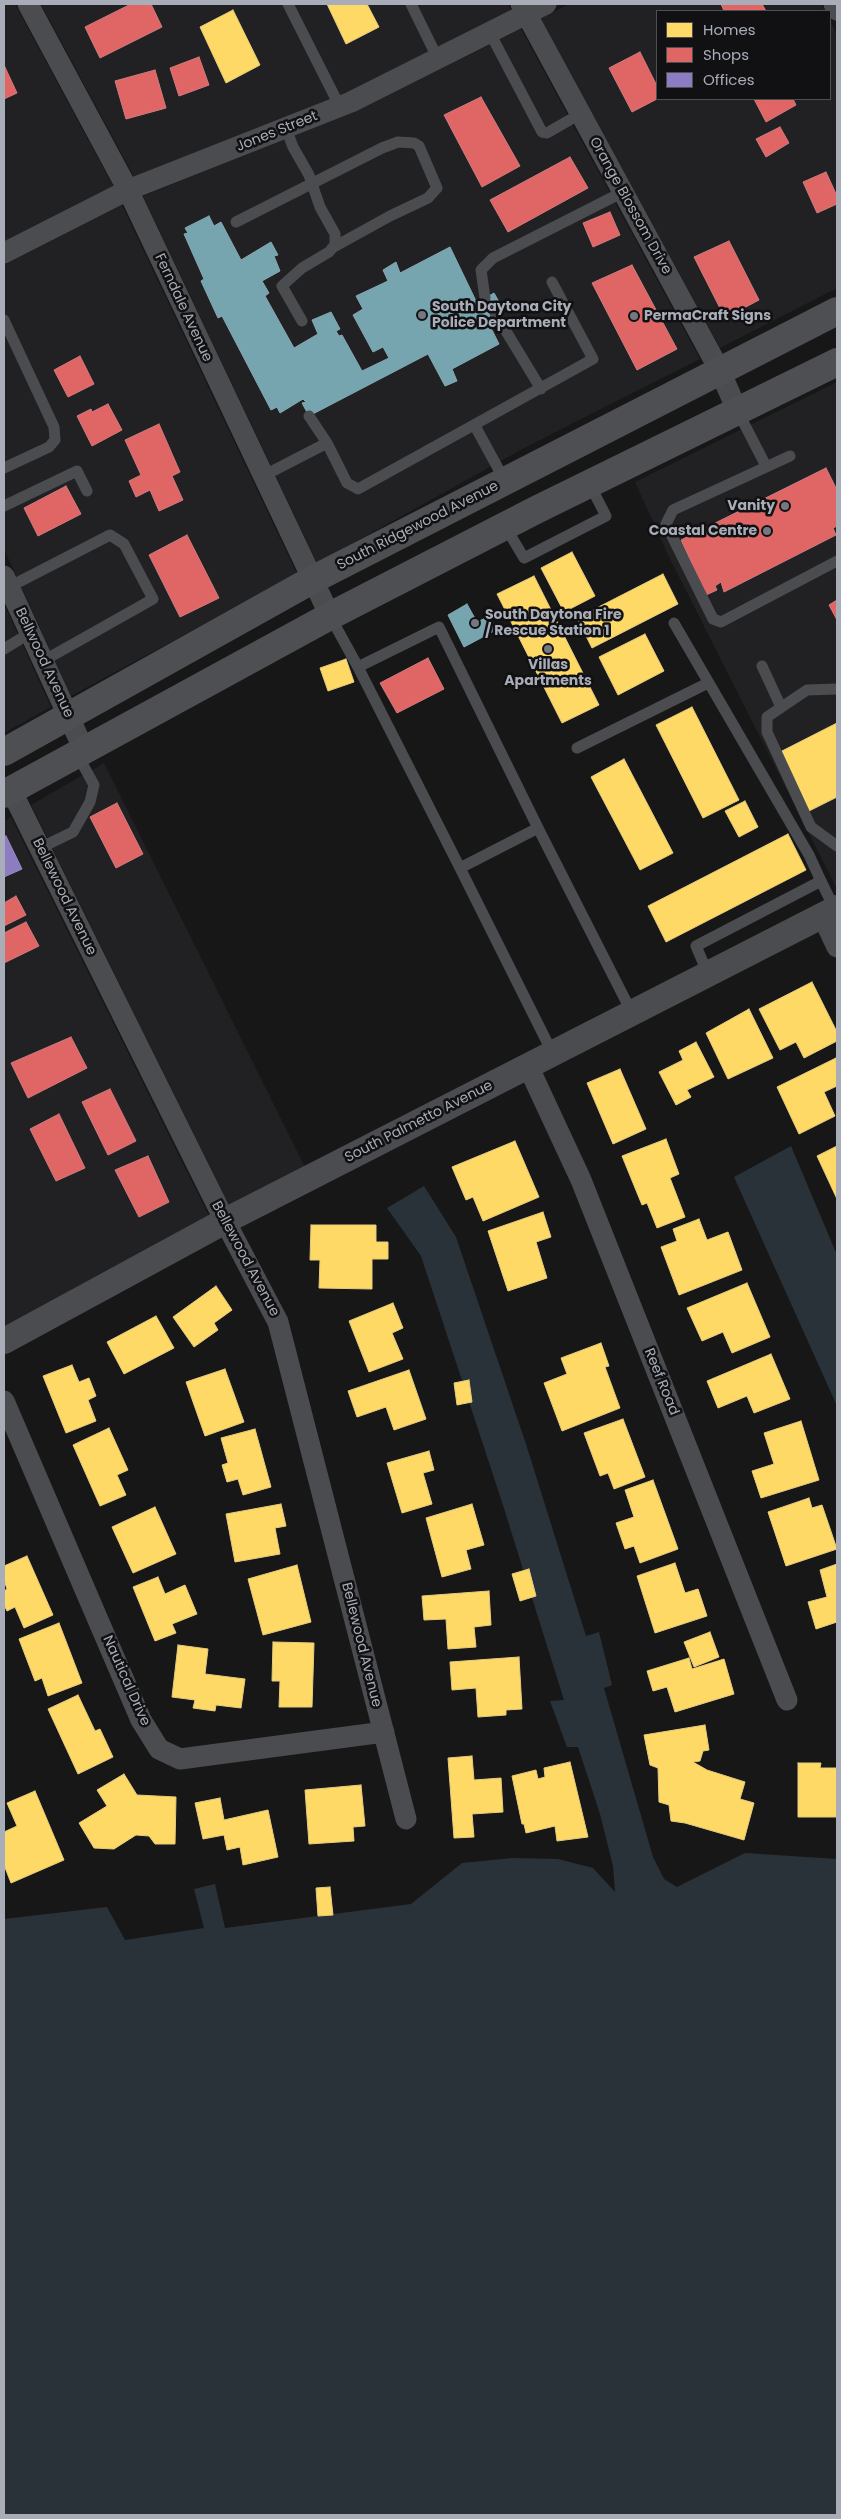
<!DOCTYPE html>
<html>
<head>
<meta charset="utf-8">
<style>
  body { margin:0 }
  #map { position:relative; width:841px; height:2519px; overflow:hidden; background:#171717; font-family:Poppins,sans-serif }
  canvas { display:block }
  .frame { position:absolute; inset:0; border:5px solid #a8adb8; pointer-events:none }
  .legend { position:absolute; left:656px; top:10px; width:175px; height:90px; box-sizing:border-box; background:#111113; border:1px solid #4d4f55; margin:0; padding:6px 9px; list-style:none; font-size:15px; color:#a8adb8 }
  .legend li { display:flex; align-items:center; gap:10px; height:25px }
  .legend b { width:25px; border:1px solid #4d4f55 }
</style>
</head>
<body>
<div id="map">
<canvas width="841" height="2519"></canvas>
<div class="frame"></div>
<ul class="legend">
<li><b style="height:14px;background:#ffd966"></b>Homes</li>
<li><b style="height:14px;background:#e06666"></b>Shops</li>
<li><b style="height:14px;background:#8e7cc3"></b>Offices</li>
</ul>
</div>
<script>
const ctx = document.querySelector('canvas').getContext('2d');
ctx.lineJoin = 'round';
function paint(path, color) {
  ctx.fillStyle = color;
  ctx.fill(path, 'evenodd');
}
function shape(rows) {
  const path = new Path2D();
  for (const r of rows) {
    path.moveTo(r[0], r[1]);
    for (let i = 2; i < r.length; i += 2) path.lineTo(r[i], r[i + 1]);
  }
  return path;
}
function strokePath(path, color, width, dash) {
  ctx.strokeStyle = color;
  ctx.lineWidth = width;
  ctx.lineCap = dash ? 'butt' : 'round';
  ctx.setLineDash(dash || []);
  ctx.stroke(path);
}
function label(font, color, halo, rows, align = 'center') {
  ctx.font = font + ' Poppins,sans-serif';
  ctx.lineWidth = 5;
  ctx.setLineDash([]);
  ctx.textBaseline = 'middle';
  ctx.strokeStyle = halo;
  ctx.fillStyle = color;
  for (const [text, x, y, turn = 0] of rows) {
    ctx.save();
    ctx.translate(x, y);
    ctx.rotate((+turn || 0) * Math.PI / 180);
    ctx.textAlign = isNaN(turn) ? turn : align;
    if (halo) ctx.strokeText(text, 0, 0);
    ctx.fillText(text, 0, 0);
    ctx.restore();
  }
}
const built = shape([
  [4,4,15,4,113,186,4,241],
  [41,4,508,4,511,10,346,93,134,177],
  [568,4,821,4,825,11,657,11,657,99,830,99,830,20,837,35,837,288,720,348,541,19],
  [521,29,700,359,526,447,317,563,143,196,356,111],
  [122,205,297,574,71,696,4,549,4,265],
  [837,382,837,889,670,559,635,482],
  [4,604,51,707,4,733],
  [104,763,305,1167,230,1207,31,805],
  [11,817,210,1218,4,1327,4,821]
]);
const water = shape([
  [791,1146,837,1255,837,1406,734,1177],
  [424,1186,456,1237,526,1444,586,1636,599,1632,612,1685,604,1688,653,1857,664,1879,677,1887,745,1853,837,1859,837,2515,4,2515,4,1919,107,1907,125,1940,204,1928,194,1889,215,1884,225,1928,411,1904,462,1863,513,1858,558,1859,593,1868,615,1892,613,1866,600,1814,578,1747,567,1747,550,1701,564,1700,501,1499,421,1256,387,1208]
]);
const homes = shape([
  [327,4,367,4,379,27,346,44,327,4],
  [233,10,260,65,226,83,200,27,233,10],
  [572,552,595,596,564,612,541,568,572,552],
  [663,574,678,604,592,648,577,618,663,574],
  [534,576,599,705,562,723,497,594,534,576],
  [645,634,664,671,618,695,599,657,645,634],
  [346,659,354,682,328,691,320,668,346,659],
  [692,707,739,800,703,818,656,725,692,707],
  [837,723,837,797,809,811,780,752,837,723],
  [624,759,673,853,640,870,591,777,624,759],
  [745,801,758,827,739,837,725,811,745,801],
  [788,834,806,870,666,942,648,906,788,834],
  [812,982,837,1032,837,1041,804,1058,796,1042,780,1050,759,1009,812,982],
  [749,1009,773,1058,728,1079,706,1033,749,1009],
  [696,1042,714,1077,687,1090,691,1097,676,1105,659,1072,683,1060,679,1051,696,1042],
  [836,1058,837,1086,824,1092,835,1116,799,1134,777,1087,836,1058],
  [620,1069,646,1129,613,1144,587,1083,620,1069],
  [666,1139,679,1174,670,1178,685,1217,657,1228,647,1203,642,1205,622,1156,666,1139],
  [515,1141,539,1197,483,1221,473,1197,466,1200,452,1167,515,1141],
  [837,1146,837,1199,817,1156,837,1146],
  [543,1212,551,1237,536,1242,547,1278,508,1291,488,1231,543,1212],
  [699,1219,707,1240,728,1232,742,1270,679,1295,661,1247,677,1241,673,1229,699,1219],
  [311,1225,376,1225,376,1242,388,1242,388,1259,372,1259,372,1289,319,1288,320,1260,310,1260,311,1225],
  [747,1283,770,1337,732,1353,723,1332,702,1341,687,1308,747,1283],
  [216,1286,232,1310,214,1323,218,1330,194,1347,173,1317,216,1286],
  [393,1303,403,1328,392,1333,403,1359,369,1372,349,1321,393,1303],
  [156,1316,174,1348,124,1374,107,1342,156,1316],
  [601,1343,609,1366,605,1367,620,1408,562,1431,544,1383,567,1374,561,1358,601,1343],
  [771,1354,790,1399,754,1413,747,1396,718,1408,707,1381,771,1354],
  [72,1365,79,1382,89,1378,96,1396,88,1400,96,1421,66,1433,43,1376,72,1365],
  [225,1369,244,1422,205,1436,186,1382,225,1369],
  [409,1370,426,1419,394,1430,386,1407,357,1417,348,1391,409,1370],
  [469,1380,472,1402,457,1405,454,1383,469,1380],
  [623,1419,645,1477,614,1489,608,1473,600,1476,584,1433,623,1419],
  [801,1421,819,1480,761,1498,752,1471,774,1464,764,1433,801,1421],
  [109,1428,128,1470,117,1475,126,1495,100,1506,73,1445,109,1428],
  [255,1429,271,1487,243,1495,238,1479,227,1482,222,1465,228,1463,221,1438,255,1429],
  [429,1451,434,1470,423,1473,432,1504,402,1513,387,1463,429,1451],
  [653,1480,678,1549,640,1563,634,1546,625,1549,616,1523,634,1517,625,1490,653,1480],
  [809,1498,812,1508,822,1505,837,1549,786,1566,768,1512,809,1498],
  [281,1504,286,1526,275,1528,280,1554,235,1562,226,1514,281,1504],
  [472,1504,484,1545,466,1550,471,1569,442,1577,426,1518,472,1504],
  [155,1507,176,1554,133,1573,112,1527,155,1507],
  [27,1556,53,1615,24,1628,15,1607,7,1611,4,1605,4,1591,7,1589,4,1580,4,1566,27,1556],
  [675,1563,685,1593,698,1589,707,1616,655,1633,637,1576,675,1563],
  [837,1564,837,1622,816,1629,808,1602,827,1597,820,1570,837,1564],
  [297,1565,311,1622,263,1635,248,1579,297,1565],
  [529,1569,536,1596,520,1601,512,1574,529,1569],
  [158,1577,165,1594,185,1585,197,1614,172,1624,176,1633,155,1641,133,1587,158,1577],
  [489,1591,491,1625,474,1627,476,1647,448,1649,446,1619,424,1620,422,1596,489,1591],
  [59,1623,82,1683,48,1696,42,1678,35,1681,19,1639,59,1623],
  [710,1632,719,1657,694,1667,684,1642,710,1632],
  [273,1642,314,1643,312,1707,279,1707,280,1681,272,1681,273,1642],
  [178,1645,208,1649,205,1674,245,1679,241,1708,216,1705,215,1711,193,1708,195,1700,172,1697,178,1645],
  [519,1657,522,1709,506,1710,506,1715,478,1717,476,1688,452,1690,450,1662,519,1657],
  [689,1658,692,1669,724,1659,734,1694,675,1712,667,1687,653,1691,647,1671,689,1658],
  [78,1695,95,1731,100,1729,113,1757,78,1774,48,1709,78,1695],
  [705,1725,709,1750,703,1751,700,1761,693,1762,707,1770,745,1782,740,1799,754,1803,744,1840,685,1823,671,1821,669,1805,659,1802,658,1768,650,1765,644,1735,705,1725],
  [472,1756,474,1780,501,1778,503,1812,472,1814,474,1837,454,1838,448,1758,472,1756],
  [570,1762,588,1837,557,1841,555,1826,526,1833,524,1824,522,1824,512,1776,536,1770,538,1779,545,1777,544,1768,570,1762],
  [798,1763,821,1763,820,1768,837,1768,837,1817,798,1817,798,1763],
  [124,1774,137,1795,176,1797,175,1844,155,1844,149,1836,136,1835,114,1849,94,1848,79,1823,107,1806,97,1790,124,1774],
  [361,1785,365,1826,353,1827,354,1841,309,1844,305,1790,361,1785],
  [35,1791,64,1860,11,1883,4,1865,4,1832,17,1826,7,1803,35,1791],
  [220,1798,224,1820,268,1810,278,1857,243,1865,240,1847,227,1850,224,1835,203,1839,195,1803,220,1798],
  [330,1887,333,1915,318,1916,316,1888,330,1887]
]);
const shops = shape([
  [131,4,151,4,162,27,100,58,85,27,131,4],
  [721,4,762,4,766,11,724,11,721,4],
  [640,52,657,86,657,99,632,112,609,68,640,52],
  [199,57,209,85,179,96,170,68,199,57],
  [4,65,17,93,4,99,4,65],
  [155,70,166,108,126,119,115,81,155,70],
  [481,97,520,166,482,187,444,115,481,97],
  [754,99,793,99,796,105,766,122,754,99],
  [780,127,789,143,766,157,756,139,780,127],
  [570,157,588,188,508,232,490,200,570,157],
  [826,172,837,196,837,204,817,213,803,182,826,172],
  [610,212,620,235,593,247,583,223,610,212],
  [729,241,759,300,725,318,694,257,729,241],
  [632,265,677,349,637,370,592,283,632,265],
  [80,356,94,384,68,397,54,370,80,356],
  [108,404,122,430,92,446,77,416,91,409,92,412,108,404],
  [159,424,180,472,172,476,183,500,159,511,150,490,136,497,129,481,141,475,125,440,159,424],
  [826,468,837,490,837,526,833,528,836,535,724,592,721,582,715,586,717,590,706,595,681,540,826,468],
  [66,486,81,514,38,536,24,508,66,486],
  [187,535,219,598,180,617,149,555,187,535],
  [837,600,837,620,829,605,837,600],
  [428,658,444,689,397,713,380,683,428,658],
  [117,803,143,854,116,868,90,817,117,803],
  [16,896,26,915,4,926,4,903,16,896],
  [26,922,39,946,4,963,4,933,26,922],
  [71,1037,87,1068,28,1098,11,1063,71,1037],
  [110,1089,136,1141,108,1155,82,1102,110,1089],
  [59,1114,85,1168,56,1181,30,1129,59,1114],
  [148,1156,169,1202,139,1217,115,1170,148,1156]
]);
const offices = shape([
  [6,836,22,869,4,877,4,837,6,836]
]);
const public = shape([
  [209,216,214,226,221,222,241,260,271,242,278,255,274,256,280,271,262,281,269,293,265,296,294,348,318,334,312,320,331,312,340,329,336,331,339,336,342,335,362,371,389,358,383,347,373,352,353,315,363,309,356,296,388,281,383,270,396,262,400,273,450,247,477,303,494,293,503,309,486,318,499,344,452,369,457,381,445,386,428,354,309,416,302,403,306,402,303,399,280,413,277,407,271,410,222,316,218,318,201,281,204,279,184,234,188,233,185,228,209,216],
  [467,604,477,622,490,616,496,630,464,647,448,615,467,604]
]);
const service = shape([
  [288,4,340,107],
  [411,4,438,59],
  [490,33,542,132,547,133,580,114],
  [286,128,293,147,309,175,320,207,335,234,335,245,329,252,302,268,282,286,302,321],
  [236,222,382,148,398,142,414,143,419,146,437,188,428,198,390,216,332,248],
  [485,298,481,270,493,258,623,192],
  [495,313,541,389],
  [4,320,54,427,55,440,49,447,4,468],
  [737,410,766,466],
  [309,416,327,443],
  [475,426,505,481],
  [790,456,673,510,666,524,713,619,721,622,837,561],
  [263,476,327,443,347,483,358,489,593,359,552,282],
  [4,506,77,471,87,491],
  [505,526,524,558,606,516,589,483],
  [9,587,110,535,124,544,153,599,43,661],
  [330,616,358,667,439,627,538,828,460,868,358,667],
  [674,623,809,855,821,881],
  [4,649,30,633],
  [762,666,781,707],
  [837,689,807,690,767,717,767,732,811,827,837,846],
  [577,748,708,683],
  [538,828,632,1013],
  [40,848,73,832,90,802,94,785,77,754],
  [460,868,553,1054],
  [708,974,696,946,821,881,835,910]
]);
const minor = shape([
  [28,4,128,190,330,616],
  [521,4,720,371,737,410],
  [834,4,837,10],
  [4,253,128,190,351,102,546,4],
  [4,576,84,750],
  [11,790,225,1221,278,1322,406,1819],
  [822,915,837,947],
  [528,1066,581,1180,787,1700],
  [4,1401,141,1720,159,1749,180,1759,384,1732]
]);
const tertiary = shape([
  [4,1341,225,1221,837,908]
]);
const primary = shape([
  [4,752,312,580,837,311],
  [4,794,330,616,536,510,837,362]
]);
const markers = [
  [422,315,5,"#757880"],
  [634,316,5,"#757880"],
  [785,506,5,"#757880"],
  [767,531,5,"#757880"],
  [475,623,5,"#757880"],
  [548,649,5,"#757880"]
];
const streetNames = [
  ["Jones Street",277,132,-22],
  ["Orange Blossom Drive",630,206,61],
  ["Ferndale Avenue",183,308,65],
  ["South Ridgewood Avenue",418,526,-27],
  ["Bellwood Avenue",44,663,65],
  ["Bellewood Avenue",64,897,64],
  ["South Palmetto Avenue",419,1122,-27],
  ["Bellewood Avenue",245,1259,62],
  ["Reef Road",661,1382,68],
  ["Bellewood Avenue",361,1645,76],
  ["Nautical Drive",126,1681,66]
];
const poiNames = [
  ["South Daytona City",432,307],
  ["Police Department",432,323],
  ["PermaCraft Signs",644,316],
  ["Vanity",775,506,"right"],
  ["Coastal Centre",757,531,"right"],
  ["South Daytona Fire",485,615],
  ["/ Rescue Station 1",485,631],
  ["Villas",548,665,"center"],
  ["Apartments",548,681,"center"]
];
paint(built, '#212123');
paint(water, '#2a3239');
paint(homes, '#ffd966');
strokePath(homes, '#e5cc7f', 1);
paint(shops, '#e06666');
strokePath(shops, '#cf7b7f', 1);
paint(offices, '#8e7cc3');
strokePath(offices, '#968bc0', 1);
paint(public, '#76a5af');
strokePath(public, '#85a7b2', 1);
strokePath(service, '#4b4c50', 11);
strokePath(minor, '#4b4c50', 21);
strokePath(tertiary, '#4b4c50', 26);
strokePath(primary, '#4d4f52', 28);
for (const [x, y, r, color] of markers) {
  const dot = new Path2D();
  dot.arc(x, y, r, 0, 2 * Math.PI);
  ctx.fillStyle = color;
  ctx.fill(dot);
  strokePath(dot, '#111113', 2);
}
label('14px', '#a8adb8', '#111113', streetNames);
label('bold 14px', '#a8adb8', '#111113', poiNames, 'left');
</script>
</body>
</html>
